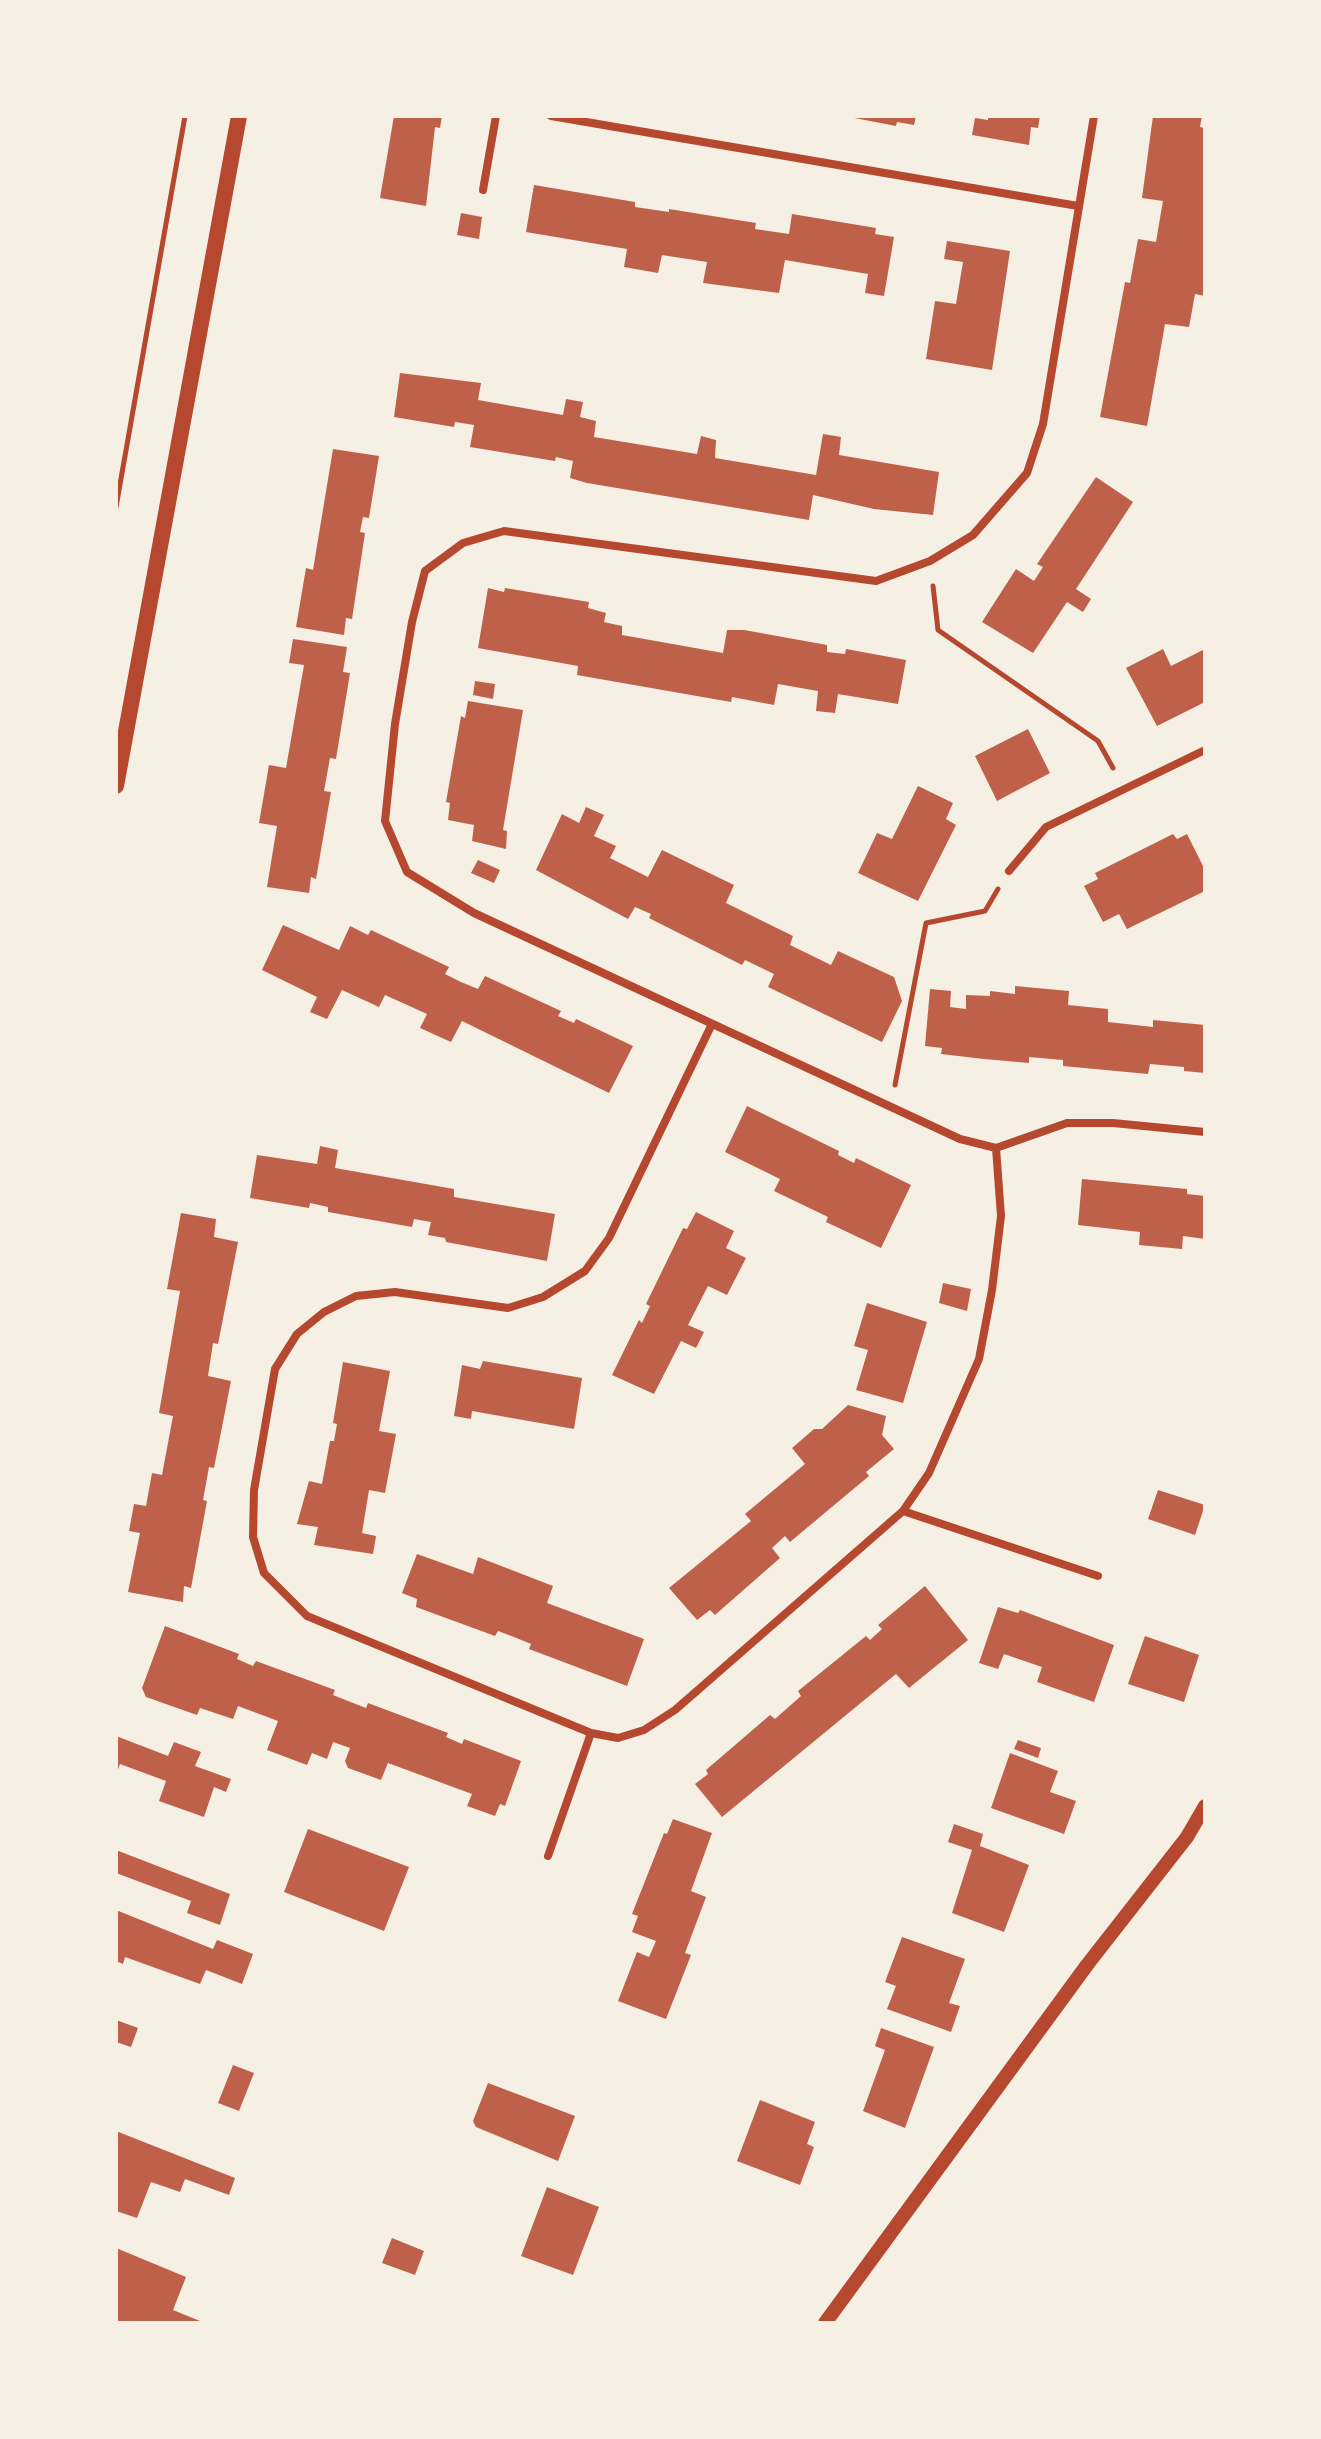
<!DOCTYPE html>
<html>
<head>
<meta charset="utf-8">
<style>
  body { margin:0 }
  #map { position:relative; width:1321px; height:2439px; overflow:hidden; background:#f6efe4; font-family:"Noto Sans",sans-serif }
  canvas { display:block }
  .frame { position:absolute; inset:0; border:118px solid #f6efe4; pointer-events:none }
</style>
</head>
<body>
<div id="map">
<canvas width="1321" height="2439"></canvas>
<div class="frame"></div>
</div>
<script>
const ctx = document.querySelector('canvas').getContext('2d');
ctx.lineJoin = 'round';
function paint(path, color) {
  ctx.fillStyle = color;
  ctx.fill(path, 'evenodd');
}
function shape(rows) {
  const path = new Path2D();
  for (const r of rows) {
    path.moveTo(r[0], r[1]);
    for (let i = 2; i < r.length; i += 2) path.lineTo(r[i], r[i + 1]);
  }
  return path;
}
function strokePath(path, color, width, dash) {
  ctx.strokeStyle = color;
  ctx.lineWidth = width;
  ctx.lineCap = dash ? 'butt' : 'round';
  ctx.setLineDash(dash || []);
  ctx.stroke(path);
}
const building = shape([
  [394,116,442,116,440,128,435,127,426,206,380,198],
  [844,116,916,116,914,125,897,122,896,126],
  [988,116,1040,116,1038,128,1031,127,1029,145,972,135,975,118,988,120],
  [1153,116,1202,116,1200,127,1205,128,1205,296,1195,294,1189,327,1165,324,1147,426,1100,417,1125,282,1130,283,1138,239,1156,242,1160,218,1163,201,1142,198],
  [534,185,635,202,635,207,669,212,669,209,756,223,755,229,789,234,792,214,876,228,875,234,894,237,884,296,865,293,868,274,785,260,779,293,703,283,707,262,662,255,658,273,624,267,627,249,526,232],
  [461,213,482,217,479,239,457,235],
  [947,241,1010,251,992,370,926,359,935,301,956,304,963,262,944,259],
  [400,373,481,383,478,400,563,415,566,399,583,402,580,417,596,421,594,437,697,454,701,436,716,440,715,458,816,475,823,434,841,437,839,455,939,472,933,515,874,509,813,495,809,520,587,483,570,478,573,461,556,457,555,461,470,447,474,425,455,422,454,427,394,417],
  [333,449,379,456,369,518,363,517,360,532,365,533,352,619,346,618,344,635,296,627,306,568,313,570],
  [1096,477,1133,502,1076,589,1091,599,1083,612,1067,602,1033,653,982,622,1016,569,1034,581,1043,567,1037,564],
  [488,588,504,592,505,588,589,602,588,608,606,613,604,622,622,626,622,635,723,653,727,630,744,630,827,645,827,652,845,654,846,649,906,660,898,704,838,694,835,713,816,711,818,691,778,684,774,705,732,697,731,702,577,675,578,666,478,648],
  [293,639,347,647,343,672,350,673,336,759,330,758,324,791,331,792,316,879,311,877,309,893,267,887,277,826,259,823,269,765,286,768,304,665,289,663],
  [1163,649,1171,666,1205,649,1205,702,1157,726,1126,668],
  [475,681,495,684,493,699,473,695],
  [468,701,523,710,503,830,507,831,506,849,472,841,474,825,448,820,450,803,446,802,461,716,465,718],
  [1028,729,1050,773,997,801,975,756],
  [918,786,953,803,946,819,956,825,918,901,858,873,877,833,892,839],
  [586,807,604,815,594,836,616,846,610,858,648,877,662,850,734,885,726,903,793,936,790,945,831,965,838,951,894,977,902,1001,882,1042,768,987,774,974,745,960,742,965,649,918,651,914,635,907,628,919,536,870,562,814,579,823],
  [1173,834,1177,839,1187,834,1205,870,1205,891,1127,929,1119,914,1103,922,1084,886,1098,879,1095,873],
  [478,860,500,870,494,883,471,873],
  [283,925,339,950,350,926,368,935,371,930,449,967,445,974,461,982,478,989,485,976,561,1011,558,1016,574,1023,576,1019,633,1046,609,1093,462,1021,451,1042,420,1028,427,1014,385,995,379,1007,342,990,327,1019,310,1012,317,997,262,970],
  [1015,986,1069,991,1068,1005,1108,1009,1108,1022,1153,1027,1153,1020,1205,1025,1205,1073,1184,1071,1184,1067,1150,1064,1148,1074,1063,1066,1063,1060,1029,1057,1029,1063,984,1059,941,1054,942,1048,925,1046,930,989,951,991,950,1007,966,1009,966,995,990,996,990,991,1015,994],
  [747,1106,839,1151,838,1155,854,1163,856,1158,911,1185,881,1248,826,1222,828,1217,774,1191,780,1179,725,1152],
  [320,1146,338,1150,335,1168,454,1189,454,1197,555,1214,547,1261,446,1242,445,1238,428,1235,431,1222,414,1219,412,1227,328,1212,328,1207,310,1203,309,1208,250,1198,257,1155,317,1164],
  [1082,1179,1187,1189,1187,1194,1205,1196,1205,1239,1183,1236,1182,1249,1139,1245,1140,1232,1078,1225],
  [696,1212,734,1231,726,1248,746,1258,727,1295,708,1286,688,1325,704,1332,696,1348,681,1341,654,1394,612,1375,639,1320,642,1323,650,1306,646,1304,683,1228,687,1229],
  [181,1213,216,1219,214,1237,238,1242,218,1344,213,1343,208,1376,231,1381,214,1468,209,1467,203,1500,207,1501,191,1588,184,1586,183,1602,128,1592,140,1533,129,1531,134,1504,146,1506,152,1473,162,1475,173,1416,159,1413,180,1291,167,1289],
  [943,1283,971,1289,967,1311,939,1303],
  [867,1303,927,1322,903,1403,856,1390,868,1350,854,1346],
  [483,1361,582,1378,574,1429,472,1411,471,1419,454,1416,462,1365,480,1369],
  [343,1362,390,1371,379,1431,396,1434,385,1493,369,1490,362,1533,376,1536,373,1554,314,1545,318,1527,297,1524,309,1481,322,1484,330,1441,334,1441,337,1424,333,1423],
  [848,1405,886,1416,882,1435,894,1449,866,1472,869,1476,790,1542,785,1536,772,1548,780,1558,715,1615,710,1610,697,1620,669,1588,751,1521,745,1514,805,1464,792,1448,814,1429,822,1429],
  [1158,1490,1205,1505,1195,1535,1148,1519],
  [417,1554,473,1574,478,1557,553,1586,547,1603,644,1639,627,1686,529,1649,531,1644,514,1637,498,1631,495,1636,416,1607,417,1599,402,1593],
  [925,1586,968,1640,909,1688,896,1674,722,1817,695,1784,708,1774,706,1770,770,1715,775,1719,801,1696,798,1691,866,1636,870,1640,882,1629,878,1625],
  [998,1607,1018,1613,1020,1610,1114,1645,1094,1702,1037,1682,1042,1667,1004,1654,998,1669,979,1663],
  [165,1626,239,1654,237,1659,253,1666,256,1661,335,1690,333,1695,348,1701,366,1708,368,1703,448,1733,446,1737,462,1744,464,1739,521,1761,505,1806,500,1804,495,1816,467,1806,472,1794,388,1763,381,1780,348,1768,345,1761,350,1748,333,1742,327,1759,312,1753,307,1765,267,1750,278,1721,238,1706,233,1719,200,1708,197,1715,146,1697,142,1688],
  [1145,1636,1199,1655,1184,1702,1128,1684],
  [116,1736,168,1756,174,1742,201,1752,195,1766,231,1779,226,1792,214,1787,204,1817,159,1801,166,1781,120,1764,116,1775],
  [1018,1740,1041,1748,1038,1758,1014,1749],
  [1010,1753,1058,1771,1050,1792,1076,1801,1064,1834,991,1808],
  [673,1819,712,1833,691,1891,706,1897,685,1953,691,1955,666,2019,618,2001,637,1952,649,1957,656,1941,632,1932,638,1916,632,1914,664,1833,667,1834],
  [954,1824,983,1834,980,1846,1029,1865,1004,1932,952,1913,972,1850,948,1842],
  [308,1829,409,1867,384,1931,284,1892],
  [116,1850,230,1894,220,1925,187,1913,191,1901,116,1873],
  [116,1910,213,1949,217,1940,253,1954,242,1984,206,1970,200,1984,125,1957,123,1964,116,1961],
  [902,1937,965,1959,949,2003,960,2006,951,2032,887,2009,896,1986,885,1982],
  [116,2020,138,2028,131,2047,116,2042],
  [881,2028,934,2047,905,2128,863,2111,885,2050,875,2046],
  [233,2065,254,2073,239,2111,218,2103],
  [488,2083,575,2116,558,2161,476,2127,473,2121],
  [760,2100,815,2122,807,2144,814,2147,800,2185,737,2161],
  [116,2131,235,2178,229,2195,185,2179,180,2192,151,2182,137,2218,116,2211],
  [547,2187,599,2207,573,2275,521,2256],
  [392,2238,424,2251,415,2275,382,2263],
  [116,2248,186,2277,173,2310,205,2323,116,2323]
]);
const path = shape([
  [116,507,185,116],
  [933,586,938,630,1098,741,1113,768],
  [895,1085,926,923,985,911,998,889]
]);
const minor = shape([
  [551,116,1078,206],
  [1094,116,1043,424,1027,473,973,535,930,561,876,581,504,531,463,543,425,571,412,622,395,724,385,821,407,872,474,913,960,1139,996,1148,1067,1123,1113,1123,1205,1132],
  [483,190,496,116],
  [1009,871,1046,827,1205,750],
  [711,1026,609,1238,585,1271,543,1297,508,1308,395,1292,356,1296,324,1312,297,1334,275,1369,254,1490,253,1537,264,1573,307,1616,591,1733,618,1738,644,1730,675,1710,903,1511,929,1473,979,1359,992,1290,1001,1216,996,1148],
  [903,1511,1098,1576],
  [548,1856,591,1733]
]);
const tertiary = shape([
  [825,2323,1087,1965,1187,1837,1205,1806]
]);
const secondary = shape([
  [116,786,239,116]
]);
paint(building, '#bf614a');
strokePath(path, '#b5482f', 5);
strokePath(minor, '#b5482f', 8);
strokePath(tertiary, '#b5482f', 14);
strokePath(secondary, '#b5482f', 16);
</script>
</body>
</html>
